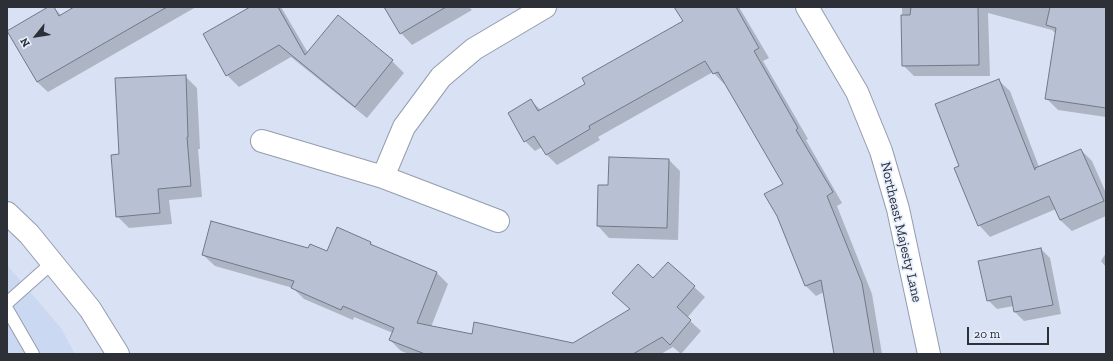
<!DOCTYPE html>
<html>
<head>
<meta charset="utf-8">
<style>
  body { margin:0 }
  #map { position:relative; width:1113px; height:361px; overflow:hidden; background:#d9e2f4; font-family:"Zilla Slab",serif }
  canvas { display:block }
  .frame { position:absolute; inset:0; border:8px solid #2d3037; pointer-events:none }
  .north { position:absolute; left:16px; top:16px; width:40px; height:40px; -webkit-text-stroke:3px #e8effe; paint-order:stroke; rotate:240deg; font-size:11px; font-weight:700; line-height:16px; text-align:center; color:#2d3037 }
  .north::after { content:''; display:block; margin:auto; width:14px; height:18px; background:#2d3037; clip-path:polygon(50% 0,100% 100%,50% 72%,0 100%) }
  .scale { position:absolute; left:967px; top:327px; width:82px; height:18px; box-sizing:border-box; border:2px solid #2d3037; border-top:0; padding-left:5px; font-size:12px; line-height:14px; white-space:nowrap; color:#2d3037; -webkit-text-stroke:3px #e8effe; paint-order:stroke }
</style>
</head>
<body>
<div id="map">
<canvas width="1113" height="361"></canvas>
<div class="frame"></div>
<div class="north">N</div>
<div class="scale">20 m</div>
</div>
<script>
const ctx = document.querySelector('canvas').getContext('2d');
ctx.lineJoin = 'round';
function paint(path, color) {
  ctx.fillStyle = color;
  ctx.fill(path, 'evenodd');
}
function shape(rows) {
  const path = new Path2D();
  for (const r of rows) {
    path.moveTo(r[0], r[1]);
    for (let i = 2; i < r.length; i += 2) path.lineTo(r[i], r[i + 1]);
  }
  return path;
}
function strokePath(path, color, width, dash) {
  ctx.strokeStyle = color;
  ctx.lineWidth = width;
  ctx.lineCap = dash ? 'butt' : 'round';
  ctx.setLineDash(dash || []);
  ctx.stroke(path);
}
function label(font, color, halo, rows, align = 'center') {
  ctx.font = font + ' "Zilla Slab",serif';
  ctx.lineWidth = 3.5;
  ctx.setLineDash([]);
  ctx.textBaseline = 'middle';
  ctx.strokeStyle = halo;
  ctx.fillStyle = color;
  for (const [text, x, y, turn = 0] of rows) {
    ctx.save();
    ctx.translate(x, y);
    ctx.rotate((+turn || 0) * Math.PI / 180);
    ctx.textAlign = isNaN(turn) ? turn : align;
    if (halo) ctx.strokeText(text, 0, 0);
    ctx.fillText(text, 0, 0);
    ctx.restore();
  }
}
const built = shape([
  [7,265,61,328,75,354,7,354]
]);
const shadow = shape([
  [50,7,53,7,62,16,77,7,196,7,48,92,37,82],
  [252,7,281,7,308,53,392,61,404,73,367,118,291,57,239,87,227,75],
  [385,7,472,7,470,8,472,10,412,45,401,33],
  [689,7,739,7,769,58,763,61,808,139,806,140,842,203,837,206,872,294,882,354,835,354,824,292,816,296,806,286,784,184,726,83,724,84,713,72,598,137,600,140,557,165,547,155,542,147,535,151,525,141,531,101,541,110,586,84,684,22],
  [902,7,1106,7,1106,117,1058,110,1046,98,1056,34,1052,30,988,13,990,76,914,76,903,65],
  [185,76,197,88,200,149,198,149,202,197,169,200,172,224,129,228,117,216,120,155],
  [998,80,1010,91,1039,167,1081,150,1092,161,1106,193,1106,216,1072,231,1060,220,1056,209,990,237,979,225,955,168,960,166],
  [669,160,680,171,678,240,609,238,598,226,609,186],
  [338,229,371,243,374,247,437,273,448,284,431,327,555,354,409,354,401,351,390,340,393,333,354,317,353,320,304,299,293,288,215,266,203,255,309,249,327,252],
  [1041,249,1050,258,1061,314,1024,321,1015,312,1014,306,997,309,988,300],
  [1106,253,1106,267,1101,261],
  [668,263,705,297,687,318,701,331,681,354,673,347,661,354,560,354,573,344,631,310,653,280]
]);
const building = shape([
  [48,7,54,7,59,16,74,7,167,7,37,82,7,31,48,7],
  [250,7,278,7,305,55,338,15,393,60,355,107,279,45,226,76,203,34,250,7],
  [384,7,446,7,400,34,384,7],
  [674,7,736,7,759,48,754,51,798,128,796,130,833,192,827,196,862,283,874,354,834,354,821,280,805,286,777,216,764,194,783,184,718,72,713,74,705,61,589,126,590,129,546,155,534,136,524,142,508,113,531,99,538,111,585,84,582,78,683,21,674,7],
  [911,7,978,7,979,65,902,66,901,15,910,15,911,7],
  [1050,7,1106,7,1106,108,1045,99,1056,28,1046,25,1050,7],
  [186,75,188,137,187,137,191,186,158,189,160,213,116,217,111,155,119,154,115,78,186,75],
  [999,79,1035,170,1035,168,1081,149,1104,201,1060,220,1049,196,978,226,954,168,959,166,935,104,999,79],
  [609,157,669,159,667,228,597,226,598,185,608,185,609,157],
  [211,221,308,248,310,244,327,251,337,227,371,242,370,244,437,272,417,323,472,334,474,322,573,343,630,309,612,293,638,264,653,278,668,262,695,286,677,307,691,320,670,345,662,337,633,354,425,354,389,340,394,328,343,306,341,310,291,288,294,281,202,255,211,221],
  [1041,248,1053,305,1014,312,1011,296,987,301,978,261,1041,248]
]);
const lane = shape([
  [7,303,52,263],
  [7,309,33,354]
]);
const street = shape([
  [807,7,857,92,881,151,898,209,929,354],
  [262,141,383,177,498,221],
  [383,177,404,127,441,77,474,49,545,7]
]);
const secondary = shape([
  [7,213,29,234,90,309,118,354]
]);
const streetNames = [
  ["Northeast Majesty Lane",901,232,77]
];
paint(built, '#cbd8f1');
paint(shadow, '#0003');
paint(building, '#b8c1d3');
strokePath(building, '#707888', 1);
strokePath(lane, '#949dae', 14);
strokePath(street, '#949dae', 24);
strokePath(secondary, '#949dae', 24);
strokePath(lane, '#fff', 12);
strokePath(street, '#fff', 22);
strokePath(secondary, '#fff', 22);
label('14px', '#2d3037', '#e8effe', streetNames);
</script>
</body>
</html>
